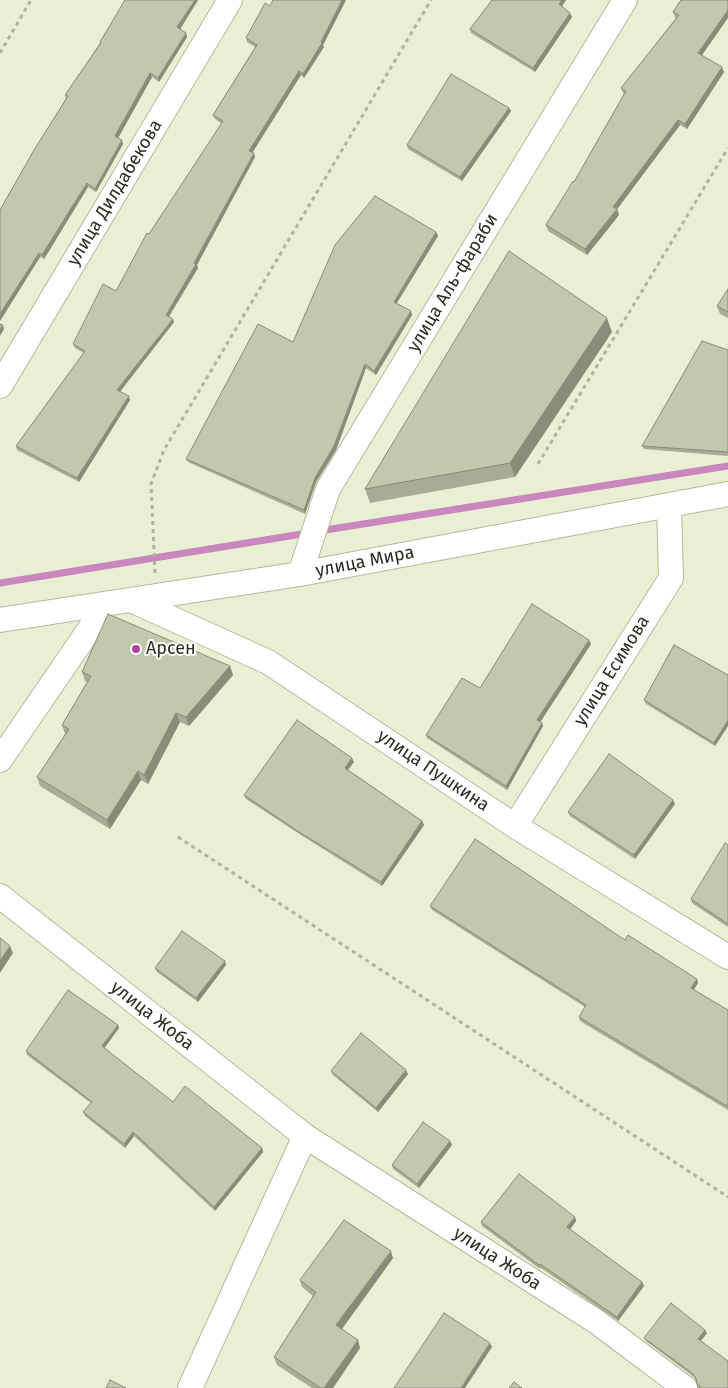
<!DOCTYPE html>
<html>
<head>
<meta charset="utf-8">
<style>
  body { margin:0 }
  canvas { display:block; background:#e9efd3 }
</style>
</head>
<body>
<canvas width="728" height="1388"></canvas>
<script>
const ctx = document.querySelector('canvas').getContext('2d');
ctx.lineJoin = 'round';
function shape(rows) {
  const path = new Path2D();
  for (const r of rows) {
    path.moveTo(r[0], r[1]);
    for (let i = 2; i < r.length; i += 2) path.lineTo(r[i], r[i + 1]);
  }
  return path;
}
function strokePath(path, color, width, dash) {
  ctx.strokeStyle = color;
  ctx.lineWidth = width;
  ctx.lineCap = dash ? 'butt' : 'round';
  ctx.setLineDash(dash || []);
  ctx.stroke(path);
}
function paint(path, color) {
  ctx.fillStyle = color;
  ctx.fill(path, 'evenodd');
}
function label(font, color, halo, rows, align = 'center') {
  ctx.font = font + ' "Fira Sans",sans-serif';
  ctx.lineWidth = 4;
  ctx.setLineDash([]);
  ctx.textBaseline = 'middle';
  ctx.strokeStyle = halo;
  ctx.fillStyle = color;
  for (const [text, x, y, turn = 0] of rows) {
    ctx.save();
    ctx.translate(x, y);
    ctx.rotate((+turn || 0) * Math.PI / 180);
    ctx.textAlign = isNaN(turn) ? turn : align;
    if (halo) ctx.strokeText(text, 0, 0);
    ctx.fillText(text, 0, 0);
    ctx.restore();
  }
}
const stream = shape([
  [319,531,728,466],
  [0,583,308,533]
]);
const path = shape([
  [0,53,31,0],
  [538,464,728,148],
  [155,573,151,484,164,450,431,0],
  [178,837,728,1197]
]);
const minor = shape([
  [0,386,230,0],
  [300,574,328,489,625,0],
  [131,600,268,662,515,826,728,957],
  [0,620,300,574,728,494],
  [0,760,106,605],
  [515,826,671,578,669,505],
  [0,896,305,1136,597,1322,685,1388],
  [190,1388,305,1136]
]);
const wall = shape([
  [125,0,198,0,180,29,186,33,187,37,159,82,152,77,118,138,123,144,96,192,88,187,44,259,40,257,0,321,0,210,66,98,65,95,100,43,100,42],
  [273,0,346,0,323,45,324,47,304,78,301,75,252,152,255,157,197,265,198,268,169,317,174,322,120,392,130,400,79,482,17,450,16,446,84,353,75,348,73,344,116,291,149,234,222,124,215,119,213,115,255,47,247,42,246,38,270,6],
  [492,0,566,0,562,6,572,17,535,72,471,33,470,29],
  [681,0,702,55,724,72,687,129,680,125,617,209,619,215,587,255,548,231,546,225,574,182,624,94,623,93,621,88,676,18,675,17,673,12],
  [509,108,511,111,462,181,408,149,407,145],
  [436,232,438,236,396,304,411,311,412,315,376,375,366,368,336,450,316,482,305,514,188,462,186,459],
  [728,289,728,318,720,314,717,306],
  [612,332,515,477,370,503,365,489],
  [728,350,728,456,644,449,642,446],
  [591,644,540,722,542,723,543,726,507,790,427,738,426,735,480,688],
  [230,666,233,675,189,726,180,722,148,784,141,780,110,829,40,786,37,777,65,734,62,725,87,682,85,681,82,672],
  [728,675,728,726,715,746,646,704,644,700],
  [354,762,348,770,422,821,424,825,382,886,301,835,246,799,244,795],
  [675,804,635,859,570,816,568,812],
  [728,845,728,927,692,903,691,899],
  [430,906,625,940,697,979,698,983,694,990,728,1010,728,1110,580,1021,579,1017,585,1007,432,910],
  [226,965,198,1002,157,972,155,968],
  [118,1025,119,1028,104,1048,173,1102,262,1148,263,1152,215,1211,134,1136,125,1148,85,1116,83,1112,91,1103,27,1055,26,1051],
  [331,1071,408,1074,378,1112,333,1075],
  [450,1141,452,1145,419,1188,393,1169,392,1165],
  [575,1217,576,1221,570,1229,642,1282,644,1286,618,1321,541,1268,540,1269,482,1226,481,1222],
  [393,1258,342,1329,360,1348,333,1388,312,1388,277,1365,274,1357,313,1296,302,1287,300,1280],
  [707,1333,701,1341,728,1361,698,1388,696,1381,694,1377,646,1341,644,1338]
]);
const shadedWall = shape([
  [195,0,198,0,179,31,177,27],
  [342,0,346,0,323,45,324,47,304,78,303,74,321,42],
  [562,0,566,0,561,8,559,4],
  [728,10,728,18,700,58,698,53],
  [570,13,572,17,535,72,533,68],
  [186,33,187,37,159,82,158,78],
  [722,67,724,72,687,129,685,124],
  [299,71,301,75,251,155,249,151],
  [150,73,152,77,117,140,115,136],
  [509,108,511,111,462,181,460,177],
  [678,120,680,125,615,212,613,207],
  [122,140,123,144,96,192,95,189],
  [254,153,255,157,197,265,198,268,167,319,166,315],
  [87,183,88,187,44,259,42,255],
  [617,209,619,215,587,255,585,249],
  [436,232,438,236,395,306,394,302],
  [39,253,40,257,0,321,0,314],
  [411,311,412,315,376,375,374,371],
  [607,318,612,332,515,477,510,463],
  [173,319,174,322,118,394,117,390],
  [3,325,4,329,0,336,0,330],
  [365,364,366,368,336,450,316,482,305,514,304,510,315,478],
  [129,396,130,400,79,482,77,478],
  [589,640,591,644,539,724,537,720],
  [230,666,233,675,189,726,186,717],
  [176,713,180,722,148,784,144,775],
  [728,720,728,726,715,746,714,743],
  [542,723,543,726,507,790,506,786],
  [352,758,354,762,347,771,345,768],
  [138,771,141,780,110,829,107,820],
  [673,800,675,804,635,859,634,855],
  [422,821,424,825,382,886,381,882],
  [10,946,13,953,0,973,0,961],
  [225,961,226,965,198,1002,196,998],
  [697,979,698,983,692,992,691,988],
  [118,1025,119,1028,103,1050,102,1046],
  [406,1070,408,1074,378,1112,376,1108],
  [133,1132,134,1136,125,1148,124,1144],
  [450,1141,452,1145,419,1188,417,1184],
  [262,1148,263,1152,215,1211,214,1207],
  [575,1217,576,1221,569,1231,567,1227],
  [391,1251,393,1258,339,1333,336,1325],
  [642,1282,644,1286,618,1321,617,1317],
  [705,1330,707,1333,699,1343,698,1339],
  [358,1340,360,1348,333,1388,324,1388],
  [490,1343,492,1347,465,1388,461,1388]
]);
const building = shape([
  [125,0,195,0,177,27,186,33,158,78,150,73,115,136,122,140,95,189,87,183,42,255,39,253,0,314,0,210,34,150,68,96,65,95,101,43,100,42,125,0],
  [273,0,342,0,321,42,322,43,303,74,299,71,249,151,254,153,194,263,196,264,166,315,173,319,117,390,129,396,77,478,16,446,85,351,73,344,103,284,116,291,147,233,149,234,223,121,213,115,257,45,246,38,265,3,270,6,273,0],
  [492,0,562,0,559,4,570,13,533,68,470,29,492,0],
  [681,0,728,0,728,10,698,53,722,67,685,124,678,120,613,207,617,209,585,249,546,225,573,181,574,182,626,91,621,88,679,15,673,12,681,0],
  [451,74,509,108,460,177,407,145,451,74],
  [375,196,436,232,394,302,411,311,374,371,365,364,334,446,315,478,304,510,186,459,258,324,293,342,335,245,375,196],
  [509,251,607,318,510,463,365,489,509,251],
  [728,289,728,312,717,306,728,289],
  [0,324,3,325,0,330,0,324],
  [702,341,728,350,728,452,642,446,702,341],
  [532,604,589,640,537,720,542,723,506,786,426,735,462,678,480,688,532,604],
  [108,614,230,666,186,717,176,713,144,775,138,771,107,820,37,777,69,729,62,725,91,676,82,672,108,614],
  [674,645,728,675,728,720,714,743,644,700,674,645],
  [297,720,352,758,345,768,422,821,381,882,299,832,244,795,297,720],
  [609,754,673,800,634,855,568,812,609,754],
  [475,839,625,940,628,935,697,979,691,988,728,1010,728,1104,727,1106,579,1017,586,1005,430,906,475,839],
  [725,843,728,845,728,924,691,899,725,843],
  [182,931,225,961,196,998,155,968,182,931],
  [0,938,10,946,0,961,0,938],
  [68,990,118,1025,102,1046,173,1102,185,1086,262,1148,214,1207,133,1132,124,1144,83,1112,92,1102,26,1051,68,990],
  [361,1033,406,1070,376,1108,331,1071,361,1033],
  [423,1122,450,1141,417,1184,392,1165,423,1122],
  [519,1174,575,1217,567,1227,642,1282,617,1317,540,1264,539,1265,481,1222,519,1174],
  [344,1220,391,1251,336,1325,358,1340,324,1388,321,1388,274,1357,316,1292,300,1280,344,1220],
  [671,1303,705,1330,698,1339,728,1361,728,1388,699,1388,700,1386,697,1384,696,1378,692,1373,644,1338,671,1303],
  [444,1313,490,1343,461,1388,394,1388,444,1313],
  [110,1380,126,1388,106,1388,110,1380],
  [514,1382,522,1388,509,1388,514,1382]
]);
const markers = [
  [136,649,5,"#b245a4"]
];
const streetNames = [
  ["улица Дилдабекова",115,193,-59],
  ["улица Аль-фараби",453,283,-59],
  ["улица Мира",365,562,-11],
  ["улица Есимова",612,671,-58],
  ["улица Пушкина",433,771,34],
  ["улица Жоба",152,1016,38],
  ["улица Жоба",497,1259,33]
];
const poiNames = [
  ["Арсен",146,649]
];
strokePath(stream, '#c987be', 7);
strokePath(minor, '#b4ba9f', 26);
strokePath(path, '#aeb39d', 3, [4, 4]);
strokePath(minor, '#fff', 24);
paint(wall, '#a7ac94');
paint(shadedWall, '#888c78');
paint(building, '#c2c8ac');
strokePath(building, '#888c78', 1);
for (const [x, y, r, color] of markers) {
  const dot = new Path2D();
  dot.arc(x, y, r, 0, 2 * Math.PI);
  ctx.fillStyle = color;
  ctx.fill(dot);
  strokePath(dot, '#fff', 2);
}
label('18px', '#2a2d22', '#fff', streetNames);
label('18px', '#2a2d22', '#fff', poiNames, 'left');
</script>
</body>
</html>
